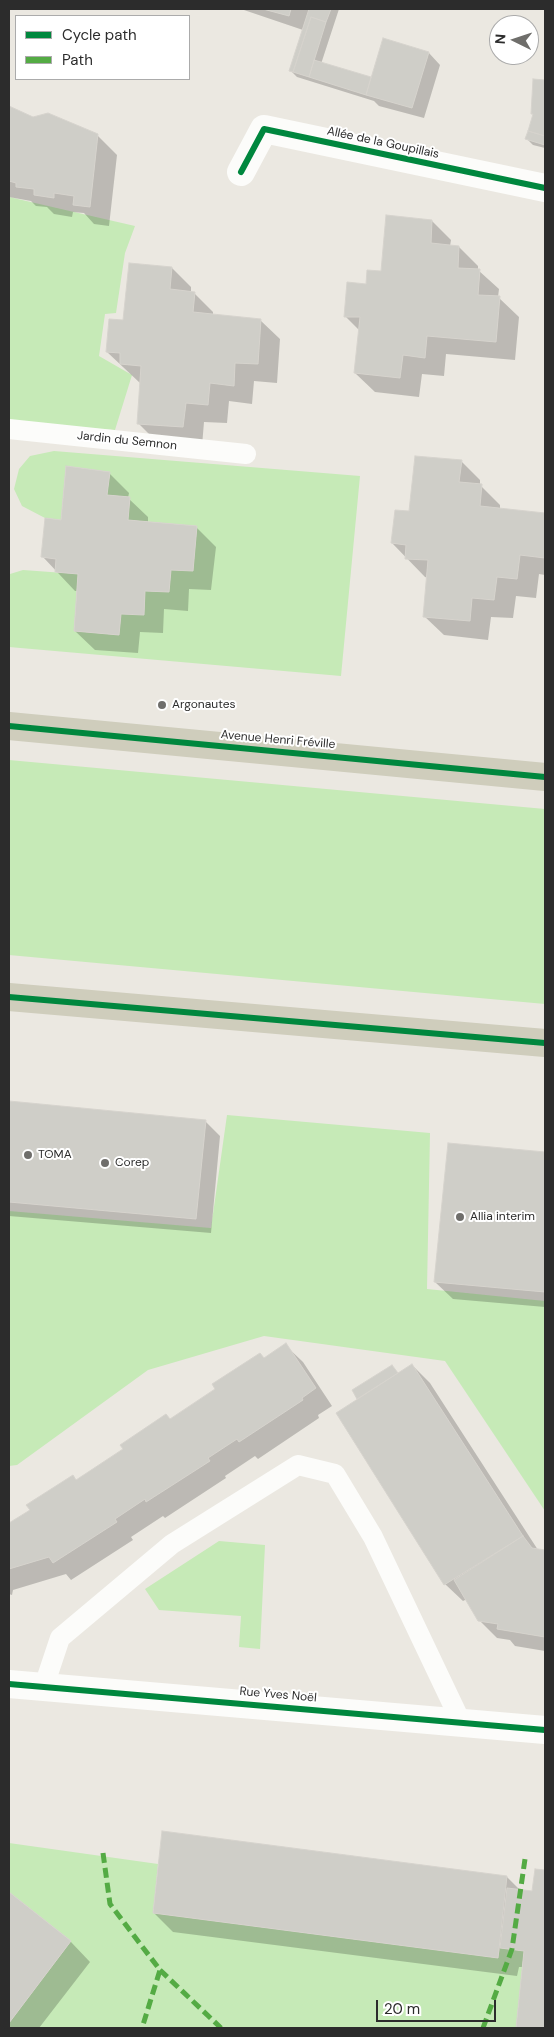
<!DOCTYPE html>
<html>
<head>
<meta charset="utf-8">
<style>
  body { margin:0 }
  #map { position:relative; width:554px; height:2037px; overflow:hidden; background:#ebe8e1; font-family:"DM Sans",sans-serif }
  canvas { display:block }
  .frame { position:absolute; inset:0; border:10px solid #2c2c2c; pointer-events:none }
  .legend { position:absolute; left:15px; top:15px; width:175px; height:65px; box-sizing:border-box; background:#fff; border:1px solid #ababab; margin:0; padding:6px 9px; list-style:none; font-size:15px; color:#2c2c2c }
  .legend li { display:flex; align-items:center; gap:10px; height:25px }
  .legend b { width:25px; border:1px solid #ababab }
  .north { position:absolute; left:489px; top:15px; width:50px; height:50px; box-sizing:border-box; background:#fff; border:1px solid #ababab; border-radius:50%; rotate:274deg; font-size:14px; font-weight:700; line-height:20px; text-align:center; color:#2c2c2c }
  .north::after { content:''; display:block; margin:auto; width:18px; height:22px; background:#6f6e6b; clip-path:polygon(50% 0,100% 100%,50% 72%,0 100%) }
  .scale { position:absolute; left:376px; top:2000px; width:120px; height:22px; box-sizing:border-box; border:2px solid #2c2c2c; border-top:0; padding-left:6px; font-size:15px; line-height:18px; white-space:nowrap; color:#2c2c2c; -webkit-text-stroke:4px #fff; paint-order:stroke }
</style>
</head>
<body>
<div id="map">
<canvas width="554" height="2037"></canvas>
<div class="frame"></div>
<ul class="legend">
<li><b style="height:6px;background:#00873e"></b>Cycle path</li>
<li><b style="height:6px;background:#54ab44"></b>Path</li>
</ul>
<div class="north">N</div>
<div class="scale">20 m</div>
</div>
<script>
const ctx = document.querySelector('canvas').getContext('2d');
ctx.lineJoin = 'round';
function paint(path, color) {
  ctx.fillStyle = color;
  ctx.fill(path, 'evenodd');
}
function shape(rows) {
  const path = new Path2D();
  for (const r of rows) {
    path.moveTo(r[0], r[1]);
    for (let i = 2; i < r.length; i += 2) path.lineTo(r[i], r[i + 1]);
  }
  return path;
}
function strokePath(path, color, width, dash) {
  ctx.strokeStyle = color;
  ctx.lineWidth = width;
  ctx.lineCap = dash ? 'butt' : 'round';
  ctx.setLineDash(dash || []);
  ctx.stroke(path);
}
function label(font, color, halo, rows, align = 'center') {
  ctx.font = font + ' "DM Sans",sans-serif';
  ctx.lineWidth = 4;
  ctx.setLineDash([]);
  ctx.textBaseline = 'middle';
  ctx.strokeStyle = halo;
  ctx.fillStyle = color;
  for (const [text, x, y, turn = 0] of rows) {
    ctx.save();
    ctx.translate(x, y);
    ctx.rotate((+turn || 0) * Math.PI / 180);
    ctx.textAlign = isNaN(turn) ? turn : align;
    if (halo) ctx.strokeText(text, 0, 0);
    ctx.fillText(text, 0, 0);
    ctx.restore();
  }
}
const green = shape([
  [9,197,135,226,125,253,116,313,105,314,99,356,132,375,115,430,9,423],
  [54,451,360,476,341,676,9,647,10,574,23,570,78,574,74,631,119,635,121,614,144,614,145,591,169,592,171,570,193,571,197,526,128,520,130,497,107,495,110,472,66,466,61,520,45,518,22,506,14,489,19,469,30,456],
  [9,760,545,809,545,1004,9,955],
  [227,1115,430,1133,427,1289,545,1301,545,1511,445,1361,264,1336,148,1370,17,1465,9,1466,9,1211,211,1228],
  [219,1541,265,1545,260,1649,239,1647,241,1616,159,1610,145,1589],
  [9,1843,158,1864,153,1913,498,1958,500,1948,524,1951,516,2028,9,2028,9,2023,71,1941,9,1892]
]);
const shadow = shape([
  [241,9,339,9,321,64,372,79,429,53,440,65,424,118,379,106,374,101,297,77,290,70,303,30],
  [534,80,545,81,545,148,533,145,527,139,534,115],
  [9,107,33,118,97,135,117,155,109,226,94,224,84,213,73,212,72,217,54,214,47,207,36,206,31,201,9,197],
  [432,221,451,240,450,246,459,247,478,266,478,270,499,289,498,297,519,317,515,360,446,354,444,376,422,374,419,397,375,392,355,373,360,331,345,316,367,285,382,272],
  [172,268,191,287,191,292,194,293,213,312,213,316,260,320,280,339,277,383,254,381,252,404,229,401,227,423,204,422,202,446,158,443,139,424,140,383,107,352,124,321],
  [461,461,480,480,480,485,500,505,500,509,545,514,545,575,539,574,536,598,516,596,513,618,491,617,488,640,444,635,424,616,428,578,425,577,392,543,410,513],
  [109,473,129,493,128,498,148,517,148,523,196,527,216,547,211,590,189,589,188,611,164,609,163,633,140,632,138,653,95,650,75,631,78,591,75,591,43,557,62,521],
  [9,1102,205,1121,220,1136,211,1233,9,1216],
  [449,1144,545,1153,545,1307,453,1299,435,1282],
  [285,1345,303,1362,332,1406,318,1415,319,1418,258,1459,255,1456,225,1476,226,1478,165,1518,163,1516,131,1537,133,1540,71,1580,66,1574,13,1590,12,1595,9,1594,9,1524,12,1524,73,1477,77,1481],
  [412,1365,430,1383,538,1550,545,1551,545,1651,515,1646,510,1640,497,1638,479,1620,467,1599,463,1601,445,1584,353,1391,391,1366,399,1374],
  [536,1870,545,1872,545,2028,517,2028,524,1967,519,1967,517,1976,173,1932,154,1913,507,1877,521,1891,533,1892],
  [9,1893,71,1942,90,1962,39,2028,9,2028]
]);
const building = shape([
  [263,9,291,9,289,16,263,9],
  [309,9,331,9,326,22,311,17,293,72,289,71,309,9],
  [311,17,326,22,309,77,293,72,311,17],
  [383,38,429,52,412,108,366,95,383,38],
  [314,60,371,77,366,95,309,77,314,60],
  [533,79,545,80,545,136,528,131,533,114,531,114,533,79],
  [9,106,33,117,48,113,98,134,90,207,73,205,74,196,54,193,54,198,34,195,34,189,16,187,16,183,9,181,9,106],
  [528,131,545,136,545,145,525,139,528,131],
  [386,215,432,220,431,243,459,246,458,268,480,269,478,295,500,296,496,342,427,336,425,358,403,355,400,378,354,373,360,317,344,317,347,282,366,284,367,270,381,271,386,215],
  [129,263,172,267,170,289,195,292,193,312,261,319,258,364,235,363,234,386,210,383,208,405,186,403,183,427,137,424,141,366,120,364,120,353,106,352,109,319,123,320,129,263],
  [415,456,462,460,459,482,482,484,480,506,545,513,545,558,520,555,517,579,497,577,494,600,472,598,470,621,423,617,428,560,405,559,406,545,391,543,395,510,409,511,415,456],
  [66,466,110,472,107,495,130,497,128,520,197,526,193,571,171,570,169,592,145,591,144,615,121,614,119,635,74,631,78,574,55,572,56,559,41,557,45,518,61,520,66,466],
  [9,1101,206,1120,196,1219,9,1202,9,1101],
  [448,1143,545,1152,545,1292,434,1282,448,1143],
  [286,1343,316,1388,302,1398,303,1400,239,1442,237,1439,208,1458,210,1461,146,1502,145,1499,115,1519,117,1522,53,1563,49,1557,9,1569,9,1523,30,1510,26,1505,73,1475,76,1480,123,1449,120,1445,166,1414,170,1419,215,1389,212,1384,260,1353,264,1358,286,1343],
  [412,1364,523,1536,444,1585,336,1413,412,1364],
  [392,1365,398,1373,357,1399,352,1390,392,1365],
  [523,1536,532,1548,545,1550,545,1637,497,1629,498,1624,478,1621,454,1580,523,1536],
  [162,1831,507,1876,498,1958,153,1913,162,1831],
  [535,1869,545,1870,545,2028,516,2028,524,1951,500,1948,507,1888,532,1891,535,1869],
  [9,1892,71,1941,9,2023,9,1892]
]);
const lane = shape([
  [9,429,246,454],
  [44,1686,60,1638,172,1544,298,1465,335,1474,373,1537,461,1722]
]);
const street = shape([
  [241,172,264,129,545,188],
  [9,1684,545,1730]
]);
const primary = shape([
  [9,726,545,777],
  [9,997,545,1043]
]);
const quiet = shape([
  [103,1853,110,1904,160,1970,142,2028],
  [160,1970,221,2028],
  [483,2028,512,1949,525,1859]
]);
const cycleway = shape([
  [241,172,264,129,545,188],
  [9,726,545,777],
  [9,997,545,1043],
  [9,1684,545,1730]
]);
const markers = [
  [162,705,5,"#6f6e6b"],
  [28,1155,5,"#6f6e6b"],
  [105,1163,5,"#6f6e6b"],
  [460,1217,5,"#6f6e6b"]
];
const streetNames = [
  ["Allée de la Goupillais",383,143,12],
  ["Jardin du Semnon",127,441,6],
  ["Avenue Henri Fréville",278,740,5],
  ["Rue Yves Noël",278,1695,5]
];
const poiNames = [
  ["Argonautes",172,705],
  ["TOMA",38,1155],
  ["Corep",115,1163],
  ["Allia interim",470,1217]
];
paint(green, '#c6eab7');
paint(shadow, '#0003');
paint(building, '#cfcec8');
strokePath(building, '#d6d3cd', 1);
strokePath(lane, '#fcfcfa', 20);
strokePath(street, '#fcfcfa', 28);
strokePath(primary, '#cfcdbc', 28);
strokePath(quiet, '#54ab44', 5, [10, 5]);
strokePath(cycleway, '#00873e', 6);
for (const [x, y, r, color] of markers) {
  const dot = new Path2D();
  dot.arc(x, y, r, 0, 2 * Math.PI);
  ctx.fillStyle = color;
  ctx.fill(dot);
  strokePath(dot, '#fff', 2);
}
label('12px', '#2c2c2c', '#fff', streetNames);
label('12px', '#2c2c2c', '#fff', poiNames, 'left');
</script>
</body>
</html>
